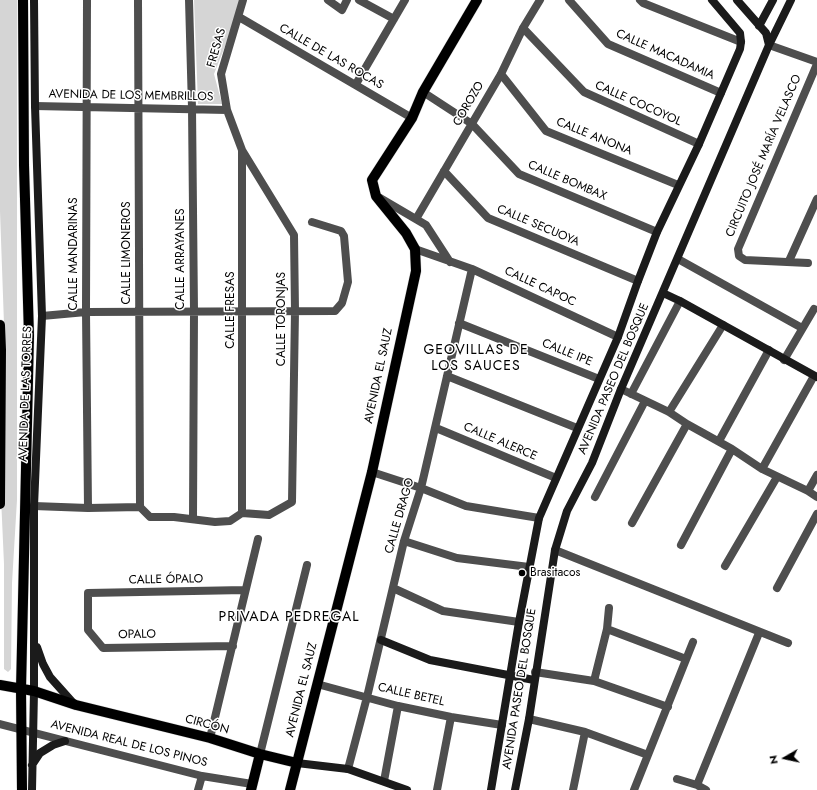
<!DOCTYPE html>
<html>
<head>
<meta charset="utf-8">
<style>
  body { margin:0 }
  #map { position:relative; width:817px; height:790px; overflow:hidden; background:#fff; font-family:Jost,sans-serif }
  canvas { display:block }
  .north { position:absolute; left:765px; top:738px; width:40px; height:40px; -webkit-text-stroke:3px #fff; paint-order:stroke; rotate:261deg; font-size:11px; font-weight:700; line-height:16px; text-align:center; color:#000 }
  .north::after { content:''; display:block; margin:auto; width:14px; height:18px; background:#000; clip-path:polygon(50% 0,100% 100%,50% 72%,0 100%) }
</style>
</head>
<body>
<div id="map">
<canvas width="817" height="790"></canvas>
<div class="north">N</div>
</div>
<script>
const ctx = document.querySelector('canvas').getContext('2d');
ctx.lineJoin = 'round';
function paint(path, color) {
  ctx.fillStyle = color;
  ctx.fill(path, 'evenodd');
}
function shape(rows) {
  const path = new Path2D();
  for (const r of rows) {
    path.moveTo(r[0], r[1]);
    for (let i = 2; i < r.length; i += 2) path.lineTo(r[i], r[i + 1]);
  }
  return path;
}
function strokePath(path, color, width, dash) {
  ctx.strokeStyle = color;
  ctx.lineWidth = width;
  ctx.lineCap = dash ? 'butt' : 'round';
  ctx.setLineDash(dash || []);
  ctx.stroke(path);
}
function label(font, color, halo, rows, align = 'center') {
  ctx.font = font + ' Jost,sans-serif';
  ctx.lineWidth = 3;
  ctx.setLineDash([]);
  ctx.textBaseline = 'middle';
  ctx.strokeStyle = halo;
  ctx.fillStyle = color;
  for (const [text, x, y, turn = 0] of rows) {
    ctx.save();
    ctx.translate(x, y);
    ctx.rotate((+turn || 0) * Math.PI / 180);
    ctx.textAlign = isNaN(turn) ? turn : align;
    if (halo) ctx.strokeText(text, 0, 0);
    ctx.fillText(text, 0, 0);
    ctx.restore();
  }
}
const green = shape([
  [0,0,17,0,17,500,12,583,11,669,8,672,4,669,4,564,1,497,4,324,0,211],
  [194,0,241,0,237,16,214,74,222,104,198,104]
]);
const street = shape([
  [87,0,86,312,88,508],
  [138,0,140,507],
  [189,0,192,108,194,311,193,519],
  [328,0,342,10,347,0],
  [359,0,394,19],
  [569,0,608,44,721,93],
  [640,0,643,3,741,42],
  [239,17,412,118],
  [523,28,584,92,699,144],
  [769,45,817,62],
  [501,74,546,131,678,185],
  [356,84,405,0],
  [423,92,472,124,519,174,657,232],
  [35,106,227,110],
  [444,171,488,218,638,281],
  [380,198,426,225,450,262],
  [416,219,501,74,523,28,540,0],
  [415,249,472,269,618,337],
  [678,259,802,328],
  [789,261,817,199],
  [808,263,745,260,739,256,738,249,817,64],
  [42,316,86,312,335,311,342,303,348,282,344,236,341,231,312,222],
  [459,323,599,379],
  [784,360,814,309],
  [447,376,577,428],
  [621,389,669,412,687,424,732,449,762,469,808,491,817,497],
  [631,394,680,301],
  [669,412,723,325],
  [436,428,556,478],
  [719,441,769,350],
  [762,469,814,376],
  [372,472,421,488,466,506,539,518],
  [808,491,817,475],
  [595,497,645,401],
  [34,506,88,508,140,507,150,517,174,517,215,522,230,521,242,513,269,515,292,502,295,311,294,235,242,150],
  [242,513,242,150,227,110,221,74,243,0],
  [632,523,687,424],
  [404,541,457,558,529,567],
  [681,545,732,449],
  [555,550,788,643],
  [725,566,777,477],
  [393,588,443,611,519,622],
  [777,588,817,514],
  [607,629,686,659],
  [233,646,103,648,88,630,88,593,245,590],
  [535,672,594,681,668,707],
  [594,681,607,629,609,608],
  [317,684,398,706,451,717,502,725],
  [529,719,585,732,648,755],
  [0,724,202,776,252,784],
  [210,738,258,539],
  [260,754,307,565],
  [348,769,367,697,404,541,421,488,472,269],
  [677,779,697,785,706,790],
  [384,781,398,706],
  [697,785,759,633],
  [198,790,202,776],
  [437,790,451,717],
  [573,790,585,732],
  [634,790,693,642]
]);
const secondary = shape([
  [759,26,773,0],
  [769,45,791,0],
  [663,293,680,301,817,377],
  [381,640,430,660,534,680],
  [37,647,43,664,50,677,75,705],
  [297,763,348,769,407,790],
  [32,765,40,753,53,745,65,741],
  [32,790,34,691,34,506,42,316,35,106,34,0],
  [491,790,519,622,539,518,618,337,638,281,657,232,699,144,740,49,741,42,740,33,712,0],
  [515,790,529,719,555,550,567,511,592,463,621,389,769,45,766,33,737,0]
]);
const primary = shape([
  [0,325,1,350,0,504],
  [0,685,34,691,76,705,210,738,260,754,297,763],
  [22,790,21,689,29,336,24,165,23,0],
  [251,790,260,754],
  [290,790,372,472,416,271,415,249,406,233,376,196,372,180,412,118,423,92,477,0]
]);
const markers = [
  [522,573,4,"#000"]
];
const streetNames = [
  ["FRESAS",217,48,-74],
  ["CALLE MACADAMIA",665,55,24],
  ["CALLE DE LAS ROCAS",331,57,30],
  ["AVENIDA DE LOS MEMBRILLOS",131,96,1],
  ["COROZO",469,104,-60],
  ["CALLE COCOYOL",638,104,24],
  ["CALLE ANONA",594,137,22],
  ["CIRCUITO JOSÉ MARÍA VELASCO",764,156,-67],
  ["CALLE BOMBAX",567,181,23],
  ["CALLE SECUOYA",538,226,23],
  ["CALLE LIMONEROS",127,253,-90],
  ["CALLE MANDARINAS",74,254,-90],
  ["CALLE ARRAYANES",181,259,-90],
  ["CALLE CAPOC",540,287,25],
  ["CALLE FRESAS",231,310,-90],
  ["CALLE TORONJAS",282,319,-90],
  ["CALLE IPE",567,353,22],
  ["AVENIDA EL SAUZ",379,376,-78],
  ["AVENIDA PASEO DEL BOSQUE",614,379,-67],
  ["AVENIDA DE LAS TORRES",26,394,-88],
  ["CALLE ALERCE",500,442,23],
  ["CALLE DRAGO",400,516,-74],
  ["CALLE ÓPALO",166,580,-1],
  ["OPALO",137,635,-1],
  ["AVENIDA PASEO DEL BOSQUE",520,689,-81],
  ["AVENIDA EL SAUZ",302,690,-76],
  ["CALLE BETEL",411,695,13],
  ["CIRCÓN",207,725,15],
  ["AVENIDA REAL DE LOS PINOS",129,744,14]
];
const poiNames = [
  ["Brasitacos",530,573]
];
const quarterNames = [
  ["GEOVILLAS DE",476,351],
  ["LOS SAUCES",476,367],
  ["PRIVADA PEDREGAL",289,618]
];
paint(green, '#d5d5d5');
strokePath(primary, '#dbdbdb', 11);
strokePath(street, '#4e4e4e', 8);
strokePath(secondary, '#1b1b1b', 8);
strokePath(primary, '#000', 10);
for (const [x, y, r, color] of markers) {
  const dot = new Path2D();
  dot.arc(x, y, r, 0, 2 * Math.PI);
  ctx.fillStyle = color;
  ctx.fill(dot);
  strokePath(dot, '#fff', 1.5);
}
label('12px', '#000', '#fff', streetNames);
label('12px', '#000', '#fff', poiNames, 'left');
ctx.letterSpacing = '1px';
label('14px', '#000', '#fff', quarterNames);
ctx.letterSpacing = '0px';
</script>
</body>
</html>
